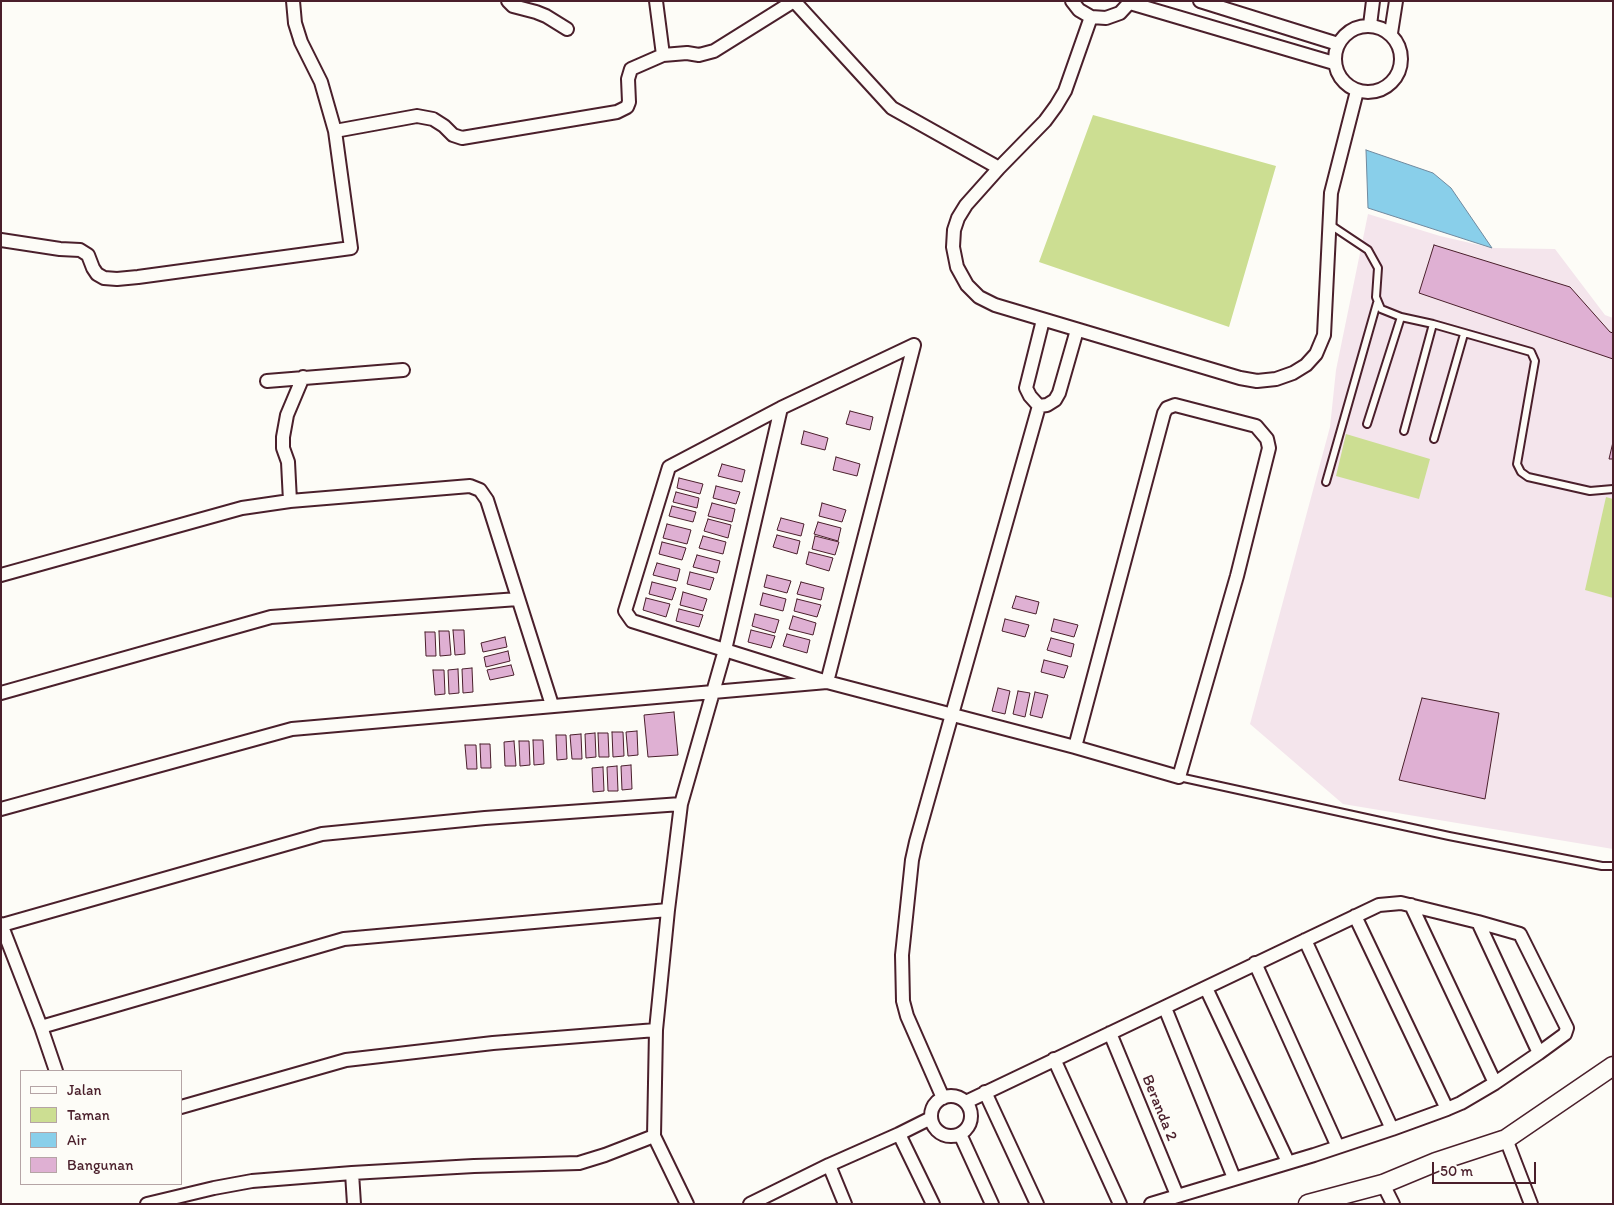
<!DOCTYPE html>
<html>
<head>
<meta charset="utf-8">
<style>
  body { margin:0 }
  #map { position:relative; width:1614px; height:1205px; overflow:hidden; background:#fdfcf7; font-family:Itim,sans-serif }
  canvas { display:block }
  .frame { position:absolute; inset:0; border:2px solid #4a1f2b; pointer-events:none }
  .legend { position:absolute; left:20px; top:1070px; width:162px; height:115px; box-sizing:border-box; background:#fdfcf7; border:1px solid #b5a4a5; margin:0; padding:6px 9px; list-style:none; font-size:15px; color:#4a1f2b }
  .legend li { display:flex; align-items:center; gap:10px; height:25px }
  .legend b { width:25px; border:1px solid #b5a4a5 }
  .scale { position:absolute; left:1432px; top:1162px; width:104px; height:22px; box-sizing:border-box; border:2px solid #4a1f2b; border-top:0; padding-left:6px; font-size:15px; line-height:18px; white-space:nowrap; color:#4a1f2b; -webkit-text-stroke:4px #fdfcf7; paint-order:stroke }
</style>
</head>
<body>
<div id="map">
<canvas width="1614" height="1205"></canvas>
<div class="frame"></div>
<ul class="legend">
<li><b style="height:6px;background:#fdfcf7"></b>Jalan</li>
<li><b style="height:14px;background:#ccde92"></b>Taman</li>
<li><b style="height:14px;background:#89cfea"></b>Air</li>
<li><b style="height:14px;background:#dfb0d3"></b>Bangunan</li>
</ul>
<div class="scale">50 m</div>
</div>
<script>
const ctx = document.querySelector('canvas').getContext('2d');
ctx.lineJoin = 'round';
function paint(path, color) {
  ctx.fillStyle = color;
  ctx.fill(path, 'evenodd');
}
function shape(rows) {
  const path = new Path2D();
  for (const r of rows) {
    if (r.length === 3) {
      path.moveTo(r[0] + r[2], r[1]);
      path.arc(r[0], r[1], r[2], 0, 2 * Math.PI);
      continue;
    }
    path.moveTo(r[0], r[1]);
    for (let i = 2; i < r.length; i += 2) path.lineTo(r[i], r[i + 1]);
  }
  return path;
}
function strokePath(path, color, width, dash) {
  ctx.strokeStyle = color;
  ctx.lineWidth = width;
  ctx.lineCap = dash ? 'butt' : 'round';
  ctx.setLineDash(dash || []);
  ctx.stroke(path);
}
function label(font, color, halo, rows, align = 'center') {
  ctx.font = font + ' Itim,sans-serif';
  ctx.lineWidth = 4;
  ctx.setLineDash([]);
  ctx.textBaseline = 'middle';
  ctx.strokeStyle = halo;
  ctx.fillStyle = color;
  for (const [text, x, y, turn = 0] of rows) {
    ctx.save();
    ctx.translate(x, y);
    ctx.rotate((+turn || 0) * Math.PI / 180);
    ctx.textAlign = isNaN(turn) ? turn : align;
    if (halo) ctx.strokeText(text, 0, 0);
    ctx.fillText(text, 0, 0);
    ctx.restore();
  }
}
const built = shape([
  [1368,214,1440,236,1492,248,1555,249,1605,315,1613,318,1613,849,1343,804,1250,724,1330,427,1336,370]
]);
const green = shape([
  [1093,115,1276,166,1229,327,1039,262],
  [1346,434,1430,459,1419,499,1336,476],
  [1606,497,1613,499,1613,598,1585,590]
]);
const water = shape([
  [1366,150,1433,173,1451,188,1492,248,1368,208,1366,150]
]);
const building = shape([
  [1434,245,1570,287,1610,332,1613,333,1613,359,1419,293,1434,245],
  [850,411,873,417,870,430,846,424,850,411],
  [804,431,828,438,825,450,801,444,804,431],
  [1613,442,1613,459,1609,459,1613,442],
  [836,457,860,464,857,476,833,470,836,457],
  [722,464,745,470,742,482,718,476,722,464],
  [679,478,703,484,700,494,677,488,679,478],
  [716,486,740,492,736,504,713,498,716,486],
  [676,492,699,498,697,508,673,502,676,492],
  [712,503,735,509,732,522,708,516,712,503],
  [822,503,846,510,842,522,819,516,822,503],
  [672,506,696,512,693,522,669,516,672,506],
  [781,518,804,524,801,536,777,530,781,518],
  [708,519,731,525,728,538,704,531,708,519],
  [818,522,841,528,838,541,814,534,818,522],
  [667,524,691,530,687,544,663,538,667,524],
  [777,535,800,541,797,554,773,547,777,535],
  [703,536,726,542,723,554,699,548,703,536],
  [815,536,839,542,835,555,812,549,815,536],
  [662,542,686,548,682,560,659,554,662,542],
  [809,552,833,558,829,571,806,564,809,552],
  [697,555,720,561,717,573,693,567,697,555],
  [657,563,680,569,677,581,653,575,657,563],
  [690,572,714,578,710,590,687,584,690,572],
  [767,575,791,581,787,593,764,587,767,575],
  [652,582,676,588,672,600,649,594,652,582],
  [801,582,824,588,821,600,797,594,801,582],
  [683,592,707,599,703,611,680,605,683,592],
  [763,593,786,599,783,611,760,605,763,593],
  [1016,596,1039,602,1036,614,1012,608,1016,596],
  [646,598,670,604,666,617,643,610,646,598],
  [797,599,821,605,817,617,794,611,797,599],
  [679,609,703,615,699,627,676,621,679,609],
  [755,614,779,620,775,633,752,626,755,614],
  [793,616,816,623,813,635,789,629,793,616],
  [1005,619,1029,625,1025,637,1002,631,1005,619],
  [1054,619,1078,625,1074,637,1051,631,1054,619],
  [453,630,464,630,465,654,455,655,453,630],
  [751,630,775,636,771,648,748,642,751,630],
  [439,631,449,631,451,655,440,656,439,631],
  [425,632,435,632,436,656,426,656,425,632],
  [787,634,810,640,807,653,783,646,787,634],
  [505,637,507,647,483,652,481,643,505,637],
  [1051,638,1074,644,1071,657,1047,650,1051,638],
  [508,651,510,661,486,667,484,657,508,651],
  [1044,660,1068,666,1064,678,1041,672,1044,660],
  [511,665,514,675,490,680,487,670,511,665],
  [472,668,473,692,463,693,462,669,472,668],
  [458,669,459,693,449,694,448,670,458,669],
  [433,670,444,670,445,694,435,695,433,670],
  [998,688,1010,691,1005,714,992,711,998,688],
  [1018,691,1030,693,1025,717,1013,714,1018,691],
  [1035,692,1048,695,1042,718,1030,715,1035,692],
  [1422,698,1499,713,1485,799,1399,780,1422,698],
  [674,712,678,755,648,757,644,715,674,712],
  [637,731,638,755,628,756,626,732,637,731],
  [612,732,623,732,624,756,613,757,612,732],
  [595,733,596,757,586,758,585,734,595,733],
  [598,733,608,733,609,757,599,757,598,733],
  [581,734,582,759,572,759,570,735,581,734],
  [556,735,566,735,567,759,557,760,556,735],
  [533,740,543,740,544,764,534,765,533,740],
  [514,741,516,766,505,766,504,742,514,741],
  [519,741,529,741,530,765,520,766,519,741],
  [480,744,490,744,491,768,481,768,480,744],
  [465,745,476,745,477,769,467,769,465,745],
  [631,765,632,789,622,790,621,766,631,765],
  [617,766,618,791,608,791,607,767,617,766],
  [603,767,604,791,593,792,592,768,603,767]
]);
const lane = shape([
  [1329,224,1368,250,1378,268,1376,297,1381,309,1401,317,1433,324,1531,352,1535,361,1517,464,1521,472,1528,477,1590,491,1613,489],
  [1367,424,1401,317],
  [1404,431,1433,324],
  [1434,439,1464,334],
  [1326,482,1377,303],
  [1179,777,1449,836,1602,866,1613,866]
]);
const street = shape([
  [508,1,513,6,536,12,546,16,567,29],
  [656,1,663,55,687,53,699,55,714,51,794,1,892,108,999,168],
  [1072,1,1079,10,1091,17,1106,18,1120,13,1131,1],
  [1200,1,1338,44],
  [1130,3,1334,63],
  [1091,17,1065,91,1056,106,1045,121,999,168,966,205,958,218,954,230,953,247,957,267,967,285,979,297,995,305,1240,378,1257,381,1276,379,1293,373,1306,365,1316,354,1324,335,1331,193,1357,91],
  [1370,25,1373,1],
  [1368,59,33],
  [1391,33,1396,1],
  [335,131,417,116,433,119,444,126,453,135,462,138,617,112,627,107,629,102,628,79,631,69,663,55],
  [1,240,60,249,80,250,88,255,93,268,97,274,104,278,117,279,138,277,351,248,335,131,321,82,301,42,295,23,293,1],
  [914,345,781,408,669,467,625,611,632,621,827,682,1075,747,1179,777,1237,576,1269,448,1267,439,1256,426,1175,405,1167,408,1164,413,1075,747],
  [267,381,403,370],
  [1039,406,1030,396,1026,388,1043,320],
  [1039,406,1047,405,1055,400,1059,393,1077,330],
  [290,501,288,462,283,448,283,437,287,415,303,377],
  [1,575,242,508,290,501,470,486,480,490,487,500,552,705],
  [1,693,271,617,518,599],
  [1,809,292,729,827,682,914,345],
  [1411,905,1495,1083],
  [1355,916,1447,1109],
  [1478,922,1520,934,1567,1028,1565,1034,1539,1053],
  [1,924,41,1027,56,1071],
  [2,925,322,834,485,818,681,804],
  [1305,940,1392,1129],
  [1255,963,1338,1147],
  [1206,988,1288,1162],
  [1165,1008,1234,1178],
  [41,1027,344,939,668,910],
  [1110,1033,1177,1195],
  [1054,1059,1120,1204],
  [985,1092,1037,1204],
  [951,1116,20],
  [943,1098,907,1016,903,1001,902,955,912,860,916,842,1039,406],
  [966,1102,1379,905,1401,903,1478,922,1539,1053,1495,1083,1461,1103,1447,1109,1392,1129,1314,1155,1151,1204],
  [181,1107,346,1060,493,1043,656,1030],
  [899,1134,931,1118],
  [960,1134,992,1204],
  [1506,1139,1531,1204],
  [829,1165,845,1204],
  [352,1173,354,1204],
  [1383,1184,1393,1204],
  [147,1204,214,1188,252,1181,352,1173,474,1166,579,1163,605,1155,654,1136],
  [687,1204,654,1136,656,1030,668,910,681,804,725,650,781,408],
  [750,1204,829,1165,899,1134,933,1204]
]);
const secondary = shape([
  [1308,1204,1383,1184,1436,1162,1506,1139,1613,1066]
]);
const streetNames = [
  ["Beranda 2",1159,1108,68]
];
paint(built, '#f4e5ec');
paint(green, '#ccde92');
paint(water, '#89cfea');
strokePath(water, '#70899e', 1);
paint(building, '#dfb0d3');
strokePath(building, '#4a1f2b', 1);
strokePath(lane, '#4a1f2b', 10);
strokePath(street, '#4a1f2b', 16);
strokePath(secondary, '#4a1f2b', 21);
strokePath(lane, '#fdfcf7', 6);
strokePath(street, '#fdfcf7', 12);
strokePath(secondary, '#fdfcf7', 18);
label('16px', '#4a1f2b', '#fdfcf7', streetNames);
</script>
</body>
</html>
